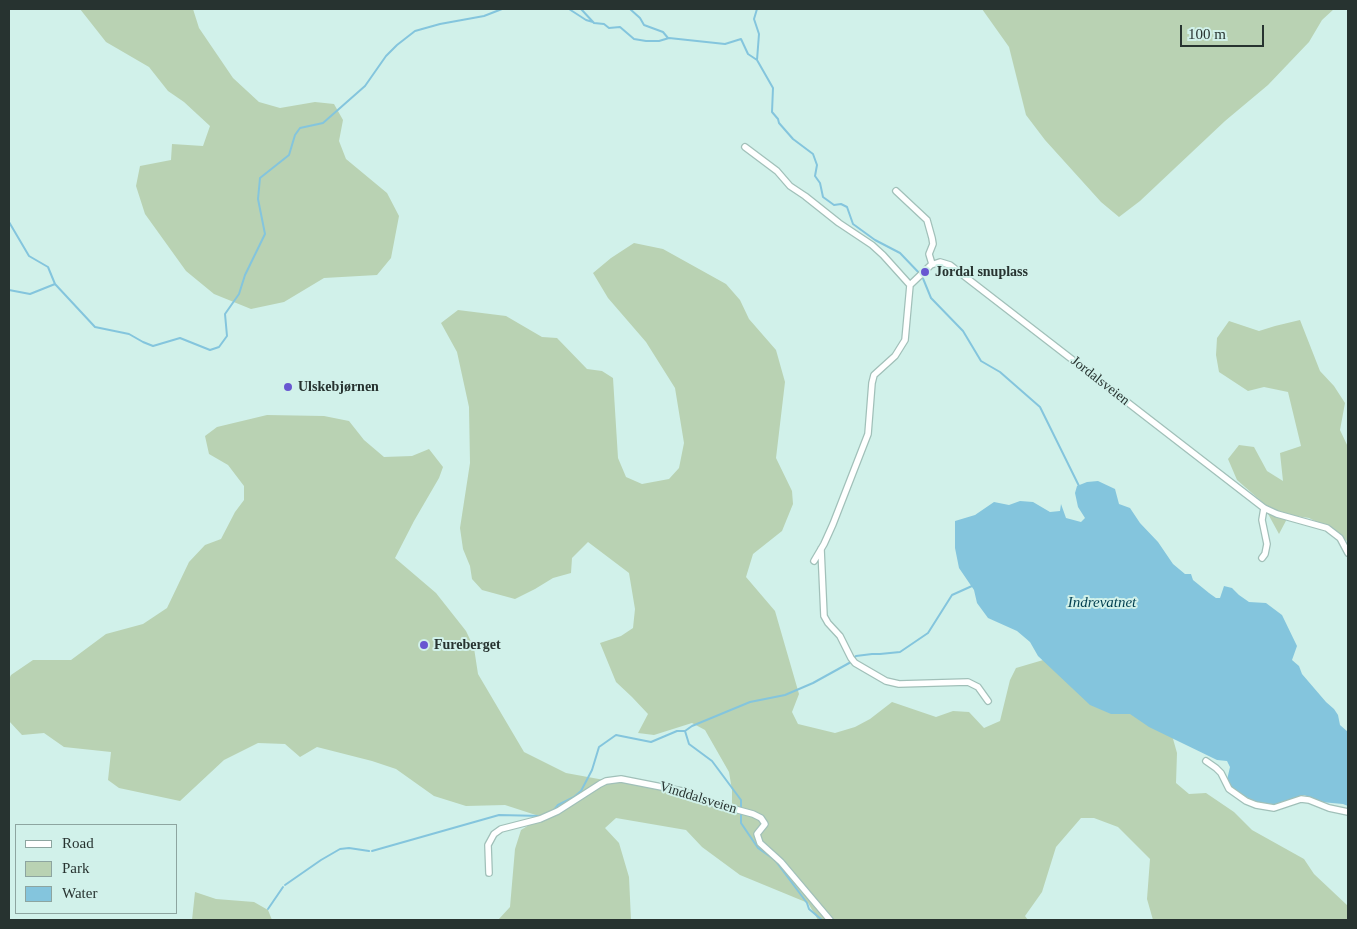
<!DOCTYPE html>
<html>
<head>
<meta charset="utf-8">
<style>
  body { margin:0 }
  #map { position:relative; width:1357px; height:929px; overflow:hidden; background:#d1f1ea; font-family:Georgia,serif }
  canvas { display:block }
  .frame { position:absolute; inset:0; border:10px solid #273330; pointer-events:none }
  .legend { position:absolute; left:15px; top:824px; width:162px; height:90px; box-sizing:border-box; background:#d1f1ea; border:1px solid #8da5a0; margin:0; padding:6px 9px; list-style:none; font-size:15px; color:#273330 }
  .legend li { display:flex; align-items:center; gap:10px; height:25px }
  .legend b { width:25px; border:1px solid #8da5a0 }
  .scale { position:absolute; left:1180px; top:25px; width:84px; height:22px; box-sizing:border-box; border:2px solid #273330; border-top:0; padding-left:6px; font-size:15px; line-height:18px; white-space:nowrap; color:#273330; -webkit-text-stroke:4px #d1f1ea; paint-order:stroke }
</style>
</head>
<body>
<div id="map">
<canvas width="1357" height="929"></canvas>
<div class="frame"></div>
<ul class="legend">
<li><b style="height:6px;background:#fff"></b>Road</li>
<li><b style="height:14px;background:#b9d2b3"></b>Park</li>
<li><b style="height:14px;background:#84c5dd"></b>Water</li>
</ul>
<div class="scale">100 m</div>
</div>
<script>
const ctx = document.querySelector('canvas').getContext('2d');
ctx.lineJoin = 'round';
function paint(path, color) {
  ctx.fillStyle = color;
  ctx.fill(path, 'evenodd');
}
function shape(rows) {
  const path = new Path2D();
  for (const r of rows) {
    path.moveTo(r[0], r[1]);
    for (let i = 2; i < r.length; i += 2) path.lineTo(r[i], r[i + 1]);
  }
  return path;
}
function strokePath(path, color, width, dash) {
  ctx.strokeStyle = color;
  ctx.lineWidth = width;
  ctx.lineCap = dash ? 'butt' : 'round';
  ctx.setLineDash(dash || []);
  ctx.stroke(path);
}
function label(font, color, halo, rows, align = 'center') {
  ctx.font = font + ' Georgia,serif';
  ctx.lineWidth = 4;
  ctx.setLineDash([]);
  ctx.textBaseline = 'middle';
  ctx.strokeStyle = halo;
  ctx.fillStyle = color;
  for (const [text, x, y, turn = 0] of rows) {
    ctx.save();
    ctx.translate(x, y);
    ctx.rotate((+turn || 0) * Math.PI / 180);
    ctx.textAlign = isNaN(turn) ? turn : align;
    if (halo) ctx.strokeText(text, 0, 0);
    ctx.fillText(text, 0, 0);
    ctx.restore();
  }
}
const green = shape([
  [80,9,193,9,199,28,233,78,259,102,280,108,315,102,334,104,343,120,339,141,346,159,387,193,399,216,391,258,377,275,324,278,284,302,251,309,214,294,186,271,145,214,136,186,140,166,171,160,172,144,203,146,210,126,184,102,168,91,149,67,106,42],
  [982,9,1334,9,1322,20,1309,42,1268,85,1225,121,1140,201,1119,217,1101,202,1045,140,1026,115,1009,47],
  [634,243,663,249,726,284,740,300,749,319,776,350,785,382,776,458,792,491,793,504,782,531,753,554,746,577,775,611,799,694,792,712,798,724,835,733,855,727,870,719,892,702,936,717,953,711,969,712,984,728,1000,721,1010,680,1016,668,1050,658,1170,728,1177,753,1176,783,1189,794,1206,793,1234,812,1252,830,1304,859,1314,874,1348,906,1348,920,1153,920,1147,899,1150,859,1118,827,1094,818,1081,818,1056,847,1042,892,1025,916,1028,920,818,920,808,903,740,875,702,847,686,830,616,818,605,828,619,843,629,877,631,920,498,920,510,907,515,849,521,830,542,817,505,805,466,806,434,796,396,769,372,761,317,747,300,757,285,744,258,743,224,760,180,801,119,788,108,780,111,752,64,747,44,733,22,735,9,721,9,679,11,675,33,660,71,660,106,634,143,624,167,608,189,562,205,545,221,539,235,512,244,500,244,486,228,465,209,454,205,436,217,427,267,415,324,416,349,421,364,440,384,457,412,456,429,449,443,467,439,478,414,521,395,558,436,593,466,631,474,648,478,674,524,752,566,773,615,782,633,780,662,784,689,793,732,811,732,790,729,772,705,730,692,723,654,735,638,733,648,714,632,697,616,682,600,643,621,636,633,628,635,609,629,573,588,542,572,558,571,573,553,578,535,589,515,599,482,590,472,579,470,566,463,549,460,528,470,463,469,407,457,352,441,323,458,310,506,316,542,337,557,338,587,369,602,371,613,378,618,458,626,477,642,484,669,479,679,468,684,443,675,388,646,342,608,298,593,273,611,258],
  [1300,320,1320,371,1334,386,1345,403,1340,430,1348,447,1348,542,1337,532,1309,518,1289,515,1279,534,1261,501,1237,480,1228,459,1239,445,1254,447,1267,471,1283,481,1280,453,1301,446,1288,392,1264,387,1248,391,1219,372,1216,355,1217,338,1229,321,1259,331,1275,326],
  [195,892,216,899,254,902,268,910,272,920,192,920]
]);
const water = shape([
  [1098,481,1115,489,1119,504,1130,508,1140,523,1158,542,1173,564,1185,574,1191,574,1193,580,1209,593,1216,598,1220,598,1224,586,1232,588,1239,595,1249,602,1266,603,1282,615,1297,646,1292,660,1299,666,1302,674,1326,702,1334,709,1338,715,1340,725,1348,732,1348,806,1343,804,1321,802,1304,795,1274,805,1258,803,1234,791,1227,780,1230,767,1227,761,1217,760,1149,727,1130,714,1111,714,1090,705,1038,656,1030,642,1017,631,988,618,977,603,974,590,959,568,955,548,955,521,975,515,994,502,1009,505,1020,501,1033,502,1050,512,1060,511,1061,504,1066,518,1081,522,1085,518,1078,507,1075,493,1077,486,1087,482]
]);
const stream = shape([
  [555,9,564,9],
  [569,9,586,20,593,22],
  [581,9,594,23,604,24,609,28,620,27,634,39,646,41,659,41,669,38,725,44,741,39,748,54,757,60],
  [630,9,640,18,644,25,663,32,668,38],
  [757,9,754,19,759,34,757,60,773,88,772,112,778,119,779,123,793,139,813,154,817,165,815,176,820,183,823,197,834,205,841,204,847,207,853,224,875,240,900,253,922,276,931,298,963,331,981,361,1000,372,1040,407,1080,488],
  [9,222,29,256,48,267,55,284],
  [9,290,30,294,55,284,95,327,129,334,143,342,153,346,180,338,210,350,219,347,227,336,225,314,239,294,245,275,265,234,258,199,260,178,289,155,295,135,300,128,323,123,365,86,386,56,397,45,415,31,440,24,484,16,502,9],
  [854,658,856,656,872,654,880,654,900,652,928,633,952,595,972,586],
  [741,809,741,800,712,761,689,744,685,731,692,726,750,702,785,695,813,683,851,662],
  [553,811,558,805,574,797,581,791,592,770,599,747,616,735,651,742,677,731,685,731],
  [741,813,741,823,758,848,775,860,807,903,809,909,822,920],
  [372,851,499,815,542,816],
  [285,885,321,860,340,849,349,848,369,851],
  [268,909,283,887]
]);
const minor = shape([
  [745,147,777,171,790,186,805,196,839,223,872,245,883,255,910,285],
  [896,191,927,220,932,238,933,244,929,254,932,264],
  [821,549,824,616,828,623,840,636,851,658,855,663,886,681,899,684,968,682,978,687,988,701],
  [1262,558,1265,554,1267,544,1262,520,1264,508],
  [814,561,824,544,833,524,868,434,872,383,874,375,895,356,905,340,910,285,931,265,940,262,950,265,1264,508,1277,514,1327,528,1340,538,1348,553],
  [1206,761,1216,768,1221,773,1229,789,1246,801,1256,805,1274,808,1301,799,1309,800,1329,808,1348,812],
  [489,873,488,845,494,834,501,829,540,819,558,811,600,784,606,781,621,779,682,791,705,801,753,814,761,818,765,824,757,834,760,843,781,862,830,920]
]);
const markers = [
  [925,272,5,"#6857d1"],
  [288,387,5,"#6857d1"],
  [424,645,5,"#6857d1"]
];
const poiNames = [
  ["Jordal snuplass",935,272],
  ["Ulskebjørnen",298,387],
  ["Fureberget",434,645]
];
const streetNames = [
  ["Jordalsveien",1100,381,38],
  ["Vinddalsveien",698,798,17]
];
const waterNames = [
  ["Indrevatnet",1102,603]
];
paint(green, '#b9d2b3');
paint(water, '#84c5dd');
strokePath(stream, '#84c5dd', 2);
strokePath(minor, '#a1c0b9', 8);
strokePath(minor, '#fff', 5.5);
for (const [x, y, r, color] of markers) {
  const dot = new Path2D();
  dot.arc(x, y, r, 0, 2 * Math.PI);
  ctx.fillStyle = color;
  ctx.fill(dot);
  strokePath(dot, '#d1f1ea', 2);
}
label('bold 14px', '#273330', '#d1f1ea', poiNames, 'left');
label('14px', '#273330', '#d1f1ea', streetNames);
label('italic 15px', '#003e4f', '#d1f1ea', waterNames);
</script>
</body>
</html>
